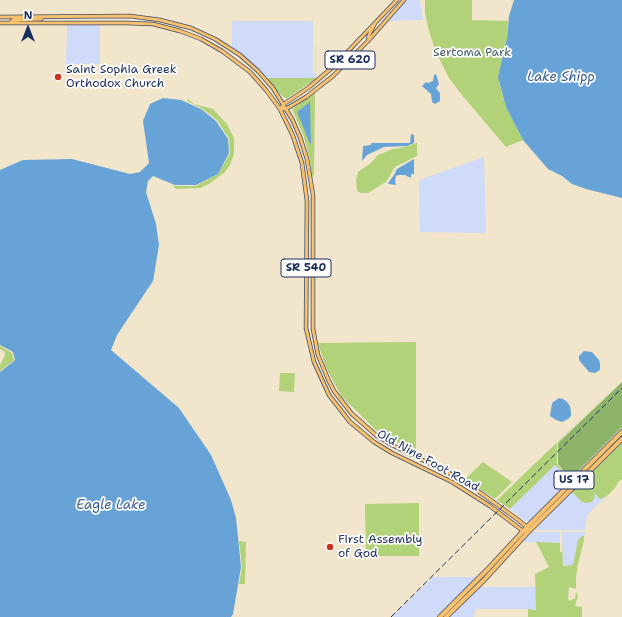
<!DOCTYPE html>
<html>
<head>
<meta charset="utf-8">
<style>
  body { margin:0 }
  #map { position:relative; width:622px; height:617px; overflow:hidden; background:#f1e6cc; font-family:"Shantell Sans",sans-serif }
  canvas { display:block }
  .north { position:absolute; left:8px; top:8px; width:40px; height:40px; -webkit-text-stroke:3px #fff; paint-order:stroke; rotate:0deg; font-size:11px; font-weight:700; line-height:16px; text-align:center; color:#1b2f5e }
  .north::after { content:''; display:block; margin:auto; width:14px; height:18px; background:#1b2f5e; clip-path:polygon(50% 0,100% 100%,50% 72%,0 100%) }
</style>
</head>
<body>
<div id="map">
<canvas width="622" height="617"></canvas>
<div class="north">N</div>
</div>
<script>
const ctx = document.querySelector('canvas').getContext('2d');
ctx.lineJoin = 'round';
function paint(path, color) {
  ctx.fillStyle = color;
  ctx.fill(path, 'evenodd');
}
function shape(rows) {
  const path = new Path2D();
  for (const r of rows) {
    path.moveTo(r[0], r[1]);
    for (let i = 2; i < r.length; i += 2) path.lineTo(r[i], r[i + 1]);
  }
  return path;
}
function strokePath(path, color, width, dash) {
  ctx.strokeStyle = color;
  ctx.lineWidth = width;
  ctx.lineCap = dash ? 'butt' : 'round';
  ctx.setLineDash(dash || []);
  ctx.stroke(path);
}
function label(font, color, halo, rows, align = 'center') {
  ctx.font = font + ' "Shantell Sans",sans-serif';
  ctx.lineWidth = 3.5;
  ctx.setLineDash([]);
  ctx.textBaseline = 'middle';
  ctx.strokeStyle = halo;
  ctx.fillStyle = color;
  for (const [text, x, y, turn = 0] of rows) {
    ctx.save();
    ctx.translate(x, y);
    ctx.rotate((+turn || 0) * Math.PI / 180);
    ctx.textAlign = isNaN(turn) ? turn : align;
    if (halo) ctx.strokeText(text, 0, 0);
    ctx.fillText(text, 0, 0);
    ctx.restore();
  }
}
const built = shape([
  [407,0,419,0,421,5,423,20,389,21],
  [232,21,313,21,313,73,315,73,315,44,316,45,316,78,267,78,252,63,232,48],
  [67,24,100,24,100,64,66,64],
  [484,157,486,233,420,232,419,180],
  [556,464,570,480,528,523,510,509],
  [592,491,600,499,607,496,587,515,585,530,535,530,572,492,582,502],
  [533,532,560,532,560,543,522,542],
  [562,532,585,532,584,536,582,536,578,540,574,565,563,566],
  [433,577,478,577,436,617,392,617],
  [481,587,536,587,536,610,529,609,475,609,474,617,450,617]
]);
const green = shape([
  [425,0,472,0,472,20,508,21,507,39,499,82,506,107,523,140,506,147,462,95,449,78,436,52,429,31,425,13],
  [267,78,317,78,286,99,277,91],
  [315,93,314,174,312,178,310,160,304,137,292,109],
  [188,99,194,104,213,109,227,124,234,138,234,154,230,165,225,172,209,184,200,188,176,189,172,185,175,186,196,186,218,174,230,153,229,139,217,120,201,108,187,101],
  [417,143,417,156,395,167,386,182,368,193,361,193,357,191,356,180,358,172,371,163,378,155,393,149,401,148],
  [416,342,416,452,378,432,342,397,326,368,318,343],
  [0,346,12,353,14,360,0,371,0,365,5,355,5,352,0,349],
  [280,373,295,373,294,392,279,391],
  [622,380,557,443,557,464,564,473,555,465,510,509,497,500],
  [622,443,622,479,618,482,616,487,607,496,600,499,593,492,595,496,592,502,586,503,582,502,572,492],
  [483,462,512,482,514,480,495,499,465,479],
  [419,503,419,556,366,556,365,504],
  [582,536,584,536,584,540,578,564,576,578,576,589,569,587,568,599,570,601,575,598,576,592,578,596,575,606,582,607,582,617,528,617,528,609,536,610,535,574,549,567,536,542,560,543,560,552,562,552,562,543,563,566,573,565,578,540],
  [239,541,246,542,245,584,239,584,242,567]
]);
const forest = shape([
  [622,382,622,427,570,479,558,464,558,443]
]);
const water = shape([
  [514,0,622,0,622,198,586,189,572,184,562,176,548,169,523,140,506,107,498,77,507,39,509,16],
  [436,74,439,84,436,88,440,93,440,101,435,104,432,102,431,94,422,86,426,82,428,83,433,81,434,75],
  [163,98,181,100,201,109,216,121,228,139,229,153,218,174,196,185,175,185,153,176,148,181,146,192,156,224,159,245,153,281,117,335,111,350,179,408,211,455,231,500,236,518,241,567,233,614,231,617,0,617,0,372,15,360,13,352,0,345,0,170,23,160,72,159,130,174,140,172,149,163,143,121,150,104],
  [310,102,311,143,310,144,297,112],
  [411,134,414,135,414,143,407,146,384,147,367,155,362,161,363,146,371,145,371,143,410,143],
  [414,159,414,174,411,174,411,178,405,175,399,175,396,176,395,182,396,185,389,184,388,183,394,175,397,169],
  [584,351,592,352,599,360,600,364,600,370,595,373,589,372,579,360,579,356],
  [559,398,563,399,567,402,570,406,571,413,571,416,568,419,562,422,556,420,550,416,552,403]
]);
const primary = shape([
  [0,17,130,16,160,20,191,28,215,39,240,55,258,71,273,88,292,119,300,137,307,159,313,195,313,329,318,355,328,379,334,391,352,414,377,436,394,446,453,475,471,486,517,519,527,527,529,531,523,531,490,506,452,482,392,453,374,442,350,422,329,395,314,362,306,328,307,201,302,163,293,136,280,109,266,90,250,72,222,51,201,39,180,31,153,24,127,23,0,23],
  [10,23,13,20,41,19,43,17],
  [368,40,369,35,375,23],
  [280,109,286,109,306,97,333,76,368,41,404,0],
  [280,109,284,104,308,88,333,67,397,0]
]);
const highway = shape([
  [440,617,488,569,527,527,622,432],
  [446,617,484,580,529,531,622,439]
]);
const rail = shape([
  [391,617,622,388]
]);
const markers = [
  [58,77,4,"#c8321e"],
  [330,547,4,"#c8321e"]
];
const shields = [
  [350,60,50],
  [306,268,50],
  [574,480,40]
];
const shieldNames = [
  ["SR 620",350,60],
  ["SR 540",306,268],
  ["US 17",574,480]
];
const parkNames = [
  ["Sertoma Park",472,53]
];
const poiNames = [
  ["Saint Sophia Greek",66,70],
  ["Orthodox Church",66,84],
  ["First Assembly",338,540],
  ["of God",338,554]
];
const streetNames = [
  ["Old Nine Foot Road",428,461,29]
];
const waterNames = [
  ["Lake Shipp",561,78],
  ["Eagle Lake",111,506]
];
paint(built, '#d0daf9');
paint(green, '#b2d279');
paint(forest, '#8db469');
paint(water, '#68a3d8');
strokePath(primary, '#3b4a6e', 4.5);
strokePath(highway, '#3b4a6e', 5.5);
strokePath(primary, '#f7c06c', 3);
strokePath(highway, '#f7c06c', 4);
strokePath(rail, '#1b2f5e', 1, [6, 3]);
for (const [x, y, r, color] of markers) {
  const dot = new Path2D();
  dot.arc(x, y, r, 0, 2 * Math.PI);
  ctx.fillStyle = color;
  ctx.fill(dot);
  strokePath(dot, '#fff', 1.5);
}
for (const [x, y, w] of shields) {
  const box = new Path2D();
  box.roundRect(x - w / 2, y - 9, w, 18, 3);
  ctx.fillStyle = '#fff';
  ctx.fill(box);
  strokePath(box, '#1b2f5e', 1);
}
label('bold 11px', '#1b2f5e', null, shieldNames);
label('12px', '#486066', '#fff', parkNames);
label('12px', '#1b2f5e', '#fff', poiNames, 'left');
label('12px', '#1b2f5e', '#fff', streetNames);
label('italic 13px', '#3a5d8f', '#fff', waterNames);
</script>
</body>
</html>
